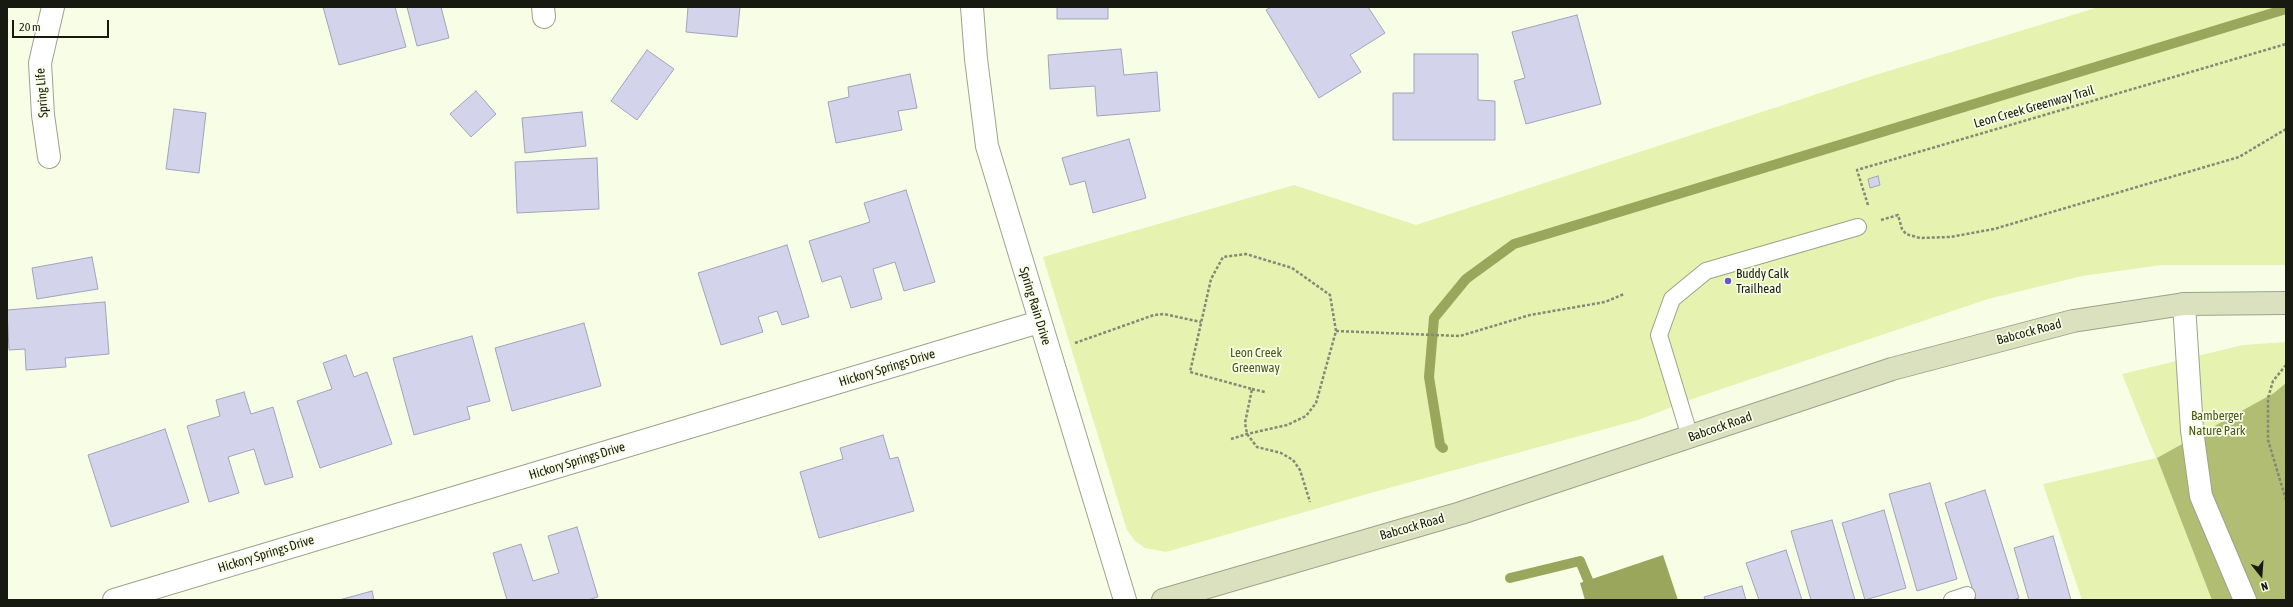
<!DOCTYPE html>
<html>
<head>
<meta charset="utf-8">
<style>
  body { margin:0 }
  #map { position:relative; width:2293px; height:607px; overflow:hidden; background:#f8fee5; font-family:"Asap Condensed",sans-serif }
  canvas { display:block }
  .frame { position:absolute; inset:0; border:8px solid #181a11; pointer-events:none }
  .north { position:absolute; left:2241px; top:555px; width:40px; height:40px; -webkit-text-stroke:3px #f8fee5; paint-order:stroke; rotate:163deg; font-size:11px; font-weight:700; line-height:16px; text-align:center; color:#181a11 }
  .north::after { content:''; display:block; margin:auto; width:14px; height:18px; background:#181a11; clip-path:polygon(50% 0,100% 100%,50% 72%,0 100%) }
  .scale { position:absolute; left:12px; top:20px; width:97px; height:18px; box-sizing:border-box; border:2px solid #181a11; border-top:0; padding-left:5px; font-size:12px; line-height:14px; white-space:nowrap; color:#181a11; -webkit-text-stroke:3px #f8fee5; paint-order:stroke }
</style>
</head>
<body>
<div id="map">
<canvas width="2293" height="607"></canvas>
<div class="frame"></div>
<div class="north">N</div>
<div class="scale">20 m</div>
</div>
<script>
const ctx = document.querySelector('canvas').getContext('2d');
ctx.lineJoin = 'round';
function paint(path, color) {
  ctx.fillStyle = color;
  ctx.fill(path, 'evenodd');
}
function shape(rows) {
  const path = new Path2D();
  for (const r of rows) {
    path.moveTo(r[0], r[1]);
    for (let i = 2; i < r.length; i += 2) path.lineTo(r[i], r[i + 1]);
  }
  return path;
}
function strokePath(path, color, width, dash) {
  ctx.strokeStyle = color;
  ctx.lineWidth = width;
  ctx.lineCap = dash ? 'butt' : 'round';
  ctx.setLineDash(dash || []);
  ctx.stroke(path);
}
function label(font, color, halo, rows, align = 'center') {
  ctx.font = font + ' "Asap Condensed",sans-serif';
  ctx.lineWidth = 3.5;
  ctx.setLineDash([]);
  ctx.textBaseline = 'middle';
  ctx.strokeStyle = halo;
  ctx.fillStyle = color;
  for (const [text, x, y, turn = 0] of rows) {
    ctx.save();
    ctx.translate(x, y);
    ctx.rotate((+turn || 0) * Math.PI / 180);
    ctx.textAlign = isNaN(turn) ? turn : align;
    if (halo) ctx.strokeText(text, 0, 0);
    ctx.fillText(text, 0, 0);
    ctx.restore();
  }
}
const green = shape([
  [2099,7,2286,7,2286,265,2162,265,2082,276,1988,299,1698,397,1638,420,1374,492,1166,552,1145,548,1135,541,1127,530,1043,257,1294,185,1416,225,1872,76],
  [2286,342,2286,600,2082,600,2043,484,2156,458,2122,374,2243,345]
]);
const forest = shape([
  [2286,383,2286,600,2212,600,2157,458,2274,393]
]);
const water = shape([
  [1663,555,1678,600,1585,600,1580,583]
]);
const stream = shape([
  [1443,448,1440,445,1429,377,1434,318,1466,279,1514,244,2286,9],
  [1510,578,1580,561,1588,580]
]);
const building = shape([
  [323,7,395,7,406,47,339,65,323,7],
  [407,7,441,7,449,38,417,46,407,7],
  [688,7,740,7,737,37,686,32,688,7],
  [1057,7,1108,7,1108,19,1057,19,1057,7],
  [1271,7,1368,7,1385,33,1350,55,1361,72,1319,98,1266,10,1271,7],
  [1577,15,1601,104,1526,124,1514,81,1525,78,1512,32,1577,15],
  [1121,49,1124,75,1157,72,1160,111,1097,116,1095,86,1050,89,1048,55,1121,49],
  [647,50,674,69,637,120,611,101,647,50],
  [1414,54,1478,54,1478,100,1495,101,1495,140,1393,140,1393,93,1414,93,1414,54],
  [910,74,917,108,898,111,902,130,836,143,828,102,849,97,848,87,910,74],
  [476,91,496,114,471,137,450,114,476,91],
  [174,109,206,113,199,173,166,169,174,109],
  [582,112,586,146,525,153,522,118,582,112],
  [1129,139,1146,198,1093,213,1085,181,1070,185,1062,158,1129,139],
  [597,158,599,209,517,213,515,162,597,158],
  [1878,176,1880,185,1870,188,1868,179,1878,176],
  [906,190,935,282,904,291,895,262,873,269,882,299,851,308,841,276,822,282,809,241,870,222,864,203,906,190],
  [787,245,809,317,782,325,777,311,758,317,763,332,721,345,698,273,787,245],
  [92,257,98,289,37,299,32,268,92,257],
  [105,302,109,354,65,358,66,367,26,370,25,349,9,350,7,310,105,302],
  [584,323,601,386,512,411,495,348,584,323],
  [472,336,490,401,467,407,470,419,414,435,393,358,472,336],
  [346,355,354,377,367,372,392,444,320,468,297,401,332,389,323,363,346,355],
  [244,392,251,414,273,407,293,477,265,485,254,449,228,457,239,493,209,502,187,426,220,416,216,400,244,392],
  [165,429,189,502,111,527,88,455,165,429],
  [883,435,890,459,898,457,914,511,819,538,800,472,843,459,840,448,883,435],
  [1930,483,1957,579,1917,591,1889,494,1930,483],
  [1985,490,2019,598,2013,600,1976,600,1945,503,1985,490],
  [1884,510,1906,588,1865,600,1842,523,1884,510],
  [1832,520,1855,600,1811,600,1791,531,1832,520],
  [577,527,598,597,587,600,507,600,493,553,521,544,533,581,559,573,548,536,577,527],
  [2053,536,2071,600,2029,600,2014,548,2053,536],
  [1786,550,1802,600,1759,600,1746,563,1786,550],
  [1742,586,1746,600,1705,600,1704,597,1742,586],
  [372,591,374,600,339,600,372,591]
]);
const path = shape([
  [1868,205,1857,170,2286,44],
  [1881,220,1898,215,1902,229,1906,234,1920,238,1950,237,1994,229,2239,157,2286,129],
  [1336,331,1460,336,1530,315,1605,302,1624,294],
  [1075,343,1154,315,1164,314,1201,322],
  [2286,365,2273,381,2268,398,2268,440,2286,500],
  [1252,389,1265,392],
  [1231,439,1247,434,1287,425,1306,416,1316,403,1336,331,1330,295,1292,268,1246,254,1223,257,1211,279,1190,372,1252,389,1245,423,1247,434,1257,447,1281,453,1293,460,1300,470,1310,502]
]);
const service = shape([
  [1690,437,1659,335,1672,299,1706,271,1858,227],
  [1952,600,1967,595]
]);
const minor = shape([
  [543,7,544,17],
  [972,7,976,59,987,146,1125,600],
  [49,157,43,115,40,63,53,7],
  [2184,304,2192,430,2201,496,2245,600],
  [114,600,1039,322]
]);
const secondary = shape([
  [1163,600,1461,513,1892,369,2073,321,2184,304,2286,303]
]);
const markers = [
  [1728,281,4,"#6656d0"]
];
const streetNames = [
  ["Spring Life",42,93,-94],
  ["Leon Creek Greenway Trail",2034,107,-16],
  ["Spring Rain Drive",1035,306,73],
  ["Babcock Road",2029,332,-15],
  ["Hickory Springs Drive",887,368,-17],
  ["Babcock Road",1720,427,-19],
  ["Hickory Springs Drive",577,461,-17],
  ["Babcock Road",1412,527,-16],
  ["Hickory Springs Drive",266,554,-17]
];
const poiNames = [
  ["Buddy Calk",1736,274],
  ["Trailhead",1736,289]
];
const parkNames = [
  ["Leon Creek",1256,353],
  ["Greenway",1256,368],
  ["Bamberger",2217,416],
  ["Nature Park",2217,431]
];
paint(green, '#e5f2b0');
paint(forest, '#b0bd73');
paint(water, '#99a65c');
strokePath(stream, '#99a65c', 10);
paint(building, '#d3d3ec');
strokePath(building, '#a2a3ba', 1);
strokePath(service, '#9da28b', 18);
strokePath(minor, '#9da28b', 24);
strokePath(secondary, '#9da28b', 24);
strokePath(path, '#848878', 2.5, [3, 2]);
strokePath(service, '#fff', 16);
strokePath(minor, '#fff', 22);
strokePath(secondary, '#dbe0be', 22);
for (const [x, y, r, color] of markers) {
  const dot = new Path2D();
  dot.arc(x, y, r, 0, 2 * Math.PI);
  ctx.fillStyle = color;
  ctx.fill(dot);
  strokePath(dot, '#f8fee5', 1.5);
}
label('13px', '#181a11', '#f8fee5', streetNames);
label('13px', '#181a11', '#f8fee5', poiNames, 'left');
label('13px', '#4e5720', '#f8fee5', parkNames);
</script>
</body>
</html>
